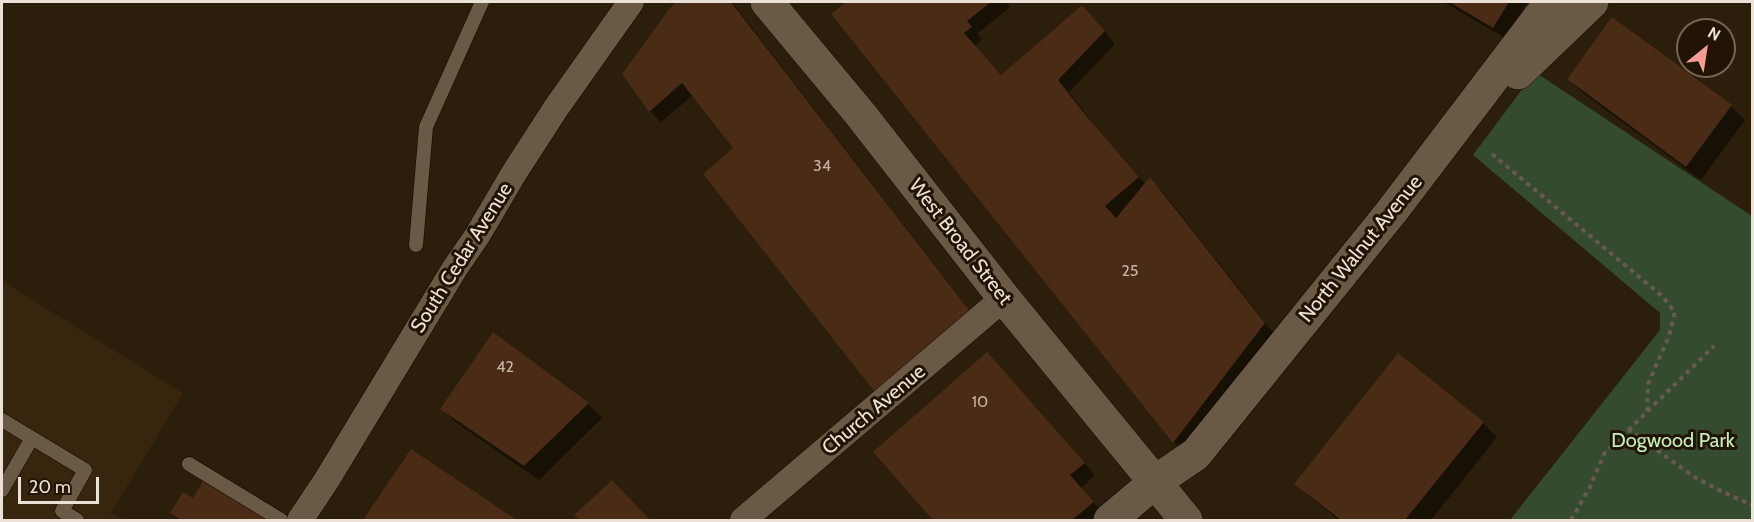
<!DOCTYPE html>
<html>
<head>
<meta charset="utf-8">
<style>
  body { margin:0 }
  #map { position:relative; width:1754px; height:522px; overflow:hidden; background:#2b1e0b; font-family:Cabin,sans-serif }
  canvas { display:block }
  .frame { position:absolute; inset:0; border:3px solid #ebe1d6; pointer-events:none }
  .north { position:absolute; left:1676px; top:18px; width:60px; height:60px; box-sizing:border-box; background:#211404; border:2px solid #726658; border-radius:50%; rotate:30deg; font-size:16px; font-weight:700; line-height:24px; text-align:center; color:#ebe1d6 }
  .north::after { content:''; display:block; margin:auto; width:21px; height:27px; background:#f59c94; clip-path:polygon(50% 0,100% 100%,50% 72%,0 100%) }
  .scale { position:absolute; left:18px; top:477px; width:81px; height:27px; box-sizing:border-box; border:3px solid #ebe1d6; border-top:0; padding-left:8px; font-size:18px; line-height:21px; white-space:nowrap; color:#ebe1d6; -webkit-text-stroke:4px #211404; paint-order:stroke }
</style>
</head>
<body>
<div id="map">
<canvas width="1754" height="522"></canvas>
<div class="frame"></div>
<div class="north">N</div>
<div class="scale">20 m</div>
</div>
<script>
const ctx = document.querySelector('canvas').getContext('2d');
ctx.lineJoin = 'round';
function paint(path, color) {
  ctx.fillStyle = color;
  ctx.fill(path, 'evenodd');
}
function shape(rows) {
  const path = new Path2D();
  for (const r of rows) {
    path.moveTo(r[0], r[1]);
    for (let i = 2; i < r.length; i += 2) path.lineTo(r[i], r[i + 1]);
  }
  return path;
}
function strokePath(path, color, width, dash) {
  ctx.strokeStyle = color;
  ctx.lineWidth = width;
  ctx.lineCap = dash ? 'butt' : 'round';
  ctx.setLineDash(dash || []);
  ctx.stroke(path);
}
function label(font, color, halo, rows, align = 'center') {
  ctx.font = font + ' Cabin,sans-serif';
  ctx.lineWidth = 6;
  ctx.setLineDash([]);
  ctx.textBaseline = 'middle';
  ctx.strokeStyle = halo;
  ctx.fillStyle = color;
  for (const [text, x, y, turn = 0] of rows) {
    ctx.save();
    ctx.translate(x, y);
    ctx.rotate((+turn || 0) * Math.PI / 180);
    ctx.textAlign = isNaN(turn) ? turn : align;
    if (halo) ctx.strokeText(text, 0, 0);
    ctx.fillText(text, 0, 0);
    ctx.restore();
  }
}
const built = shape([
  [2,281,183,393,111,513,123,520,2,520]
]);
const green = shape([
  [1535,72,1752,216,1752,520,1510,520,1660,330,1660,313,1473,155]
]);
const shadow = shape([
  [679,2,732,2,982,327,735,149,693,95,661,122,650,111,671,9],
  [849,2,1006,2,1010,7,977,34,982,39,974,46,1002,76,1094,18,1115,44,1069,92,1096,127,1146,185,1150,179,1162,191,1276,336,1186,454,1174,442,833,14],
  [1444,2,1527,2,1505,38],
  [1569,79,1731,106,1745,120,1701,180,1583,93],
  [494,334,588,404,602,418,539,480,457,423,442,409],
  [998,365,1095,475,1081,488,1104,514,1097,520,935,520,875,452],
  [1483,423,1497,437,1431,520,1339,520,1311,498,1296,484],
  [411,451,514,520,365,520],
  [205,481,269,520,179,520,171,513,193,500],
  [612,482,649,520,582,520,576,515]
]);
const building = shape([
  [677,2,731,2,972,314,878,396,703,174,733,148,682,83,649,112,622,74,670,8],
  [846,2,991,2,967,21,972,27,964,33,1001,75,1082,5,1105,31,1058,80,1084,113,1139,177,1105,206,1116,218,1150,177,1265,323,1173,443,831,14],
  [1449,2,1509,2,1493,28],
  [1612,17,1732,105,1686,167,1567,79],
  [493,332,589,403,524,466,440,409],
  [987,352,1085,463,1070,475,1094,502,1072,520,933,520,873,452],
  [1398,353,1484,422,1405,520,1341,520,1294,484],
  [411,449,514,518,512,520,363,520],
  [204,479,271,520,181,520,170,513,183,492,193,498],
  [612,480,650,520,580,520,574,515]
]);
const path = shape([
  [1492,154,1662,296,1675,312,1669,336,1648,384,1647,413],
  [1628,429,1694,477,1723,492,1752,505],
  [1571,520,1590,487,1604,454,1714,346]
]);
const lane = shape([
  [416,245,426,127,482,2],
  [2,420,85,470,62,511,77,520],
  [189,464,281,520],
  [2,490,32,438]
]);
const street = shape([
  [300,520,326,481,455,268,477,236,514,173,556,108,631,2],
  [743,520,1004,298]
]);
const secondary = shape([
  [767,2,861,115,1004,298,1186,520],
  [1518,73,1592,2],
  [1110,520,1155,482,1196,454,1392,211,1551,2]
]);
const numberNames = [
  ["34",822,166],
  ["25",1130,271],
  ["42",505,367],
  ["10",980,402]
];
const streetNames = [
  ["West Broad Street",960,242,52],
  ["North Walnut Avenue",1361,249,-51],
  ["South Cedar Avenue",462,258,-58],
  ["Church Avenue",874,410,-40]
];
const parkNames = [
  ["Dogwood Park",1673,441]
];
paint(built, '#37250d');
paint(green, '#344b2e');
paint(shadow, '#0007');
paint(building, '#4a2b15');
strokePath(lane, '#130700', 15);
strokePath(street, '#130700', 27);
strokePath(secondary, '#130700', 34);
strokePath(path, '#675b4b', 4, [4.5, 4.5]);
strokePath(lane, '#695945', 14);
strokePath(street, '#695945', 26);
strokePath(secondary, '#695945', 33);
label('16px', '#c3b4a6', null, numberNames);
label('20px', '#ebe1d6', '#211404', streetNames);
label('20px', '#c5f1b9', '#211404', parkNames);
</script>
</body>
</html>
